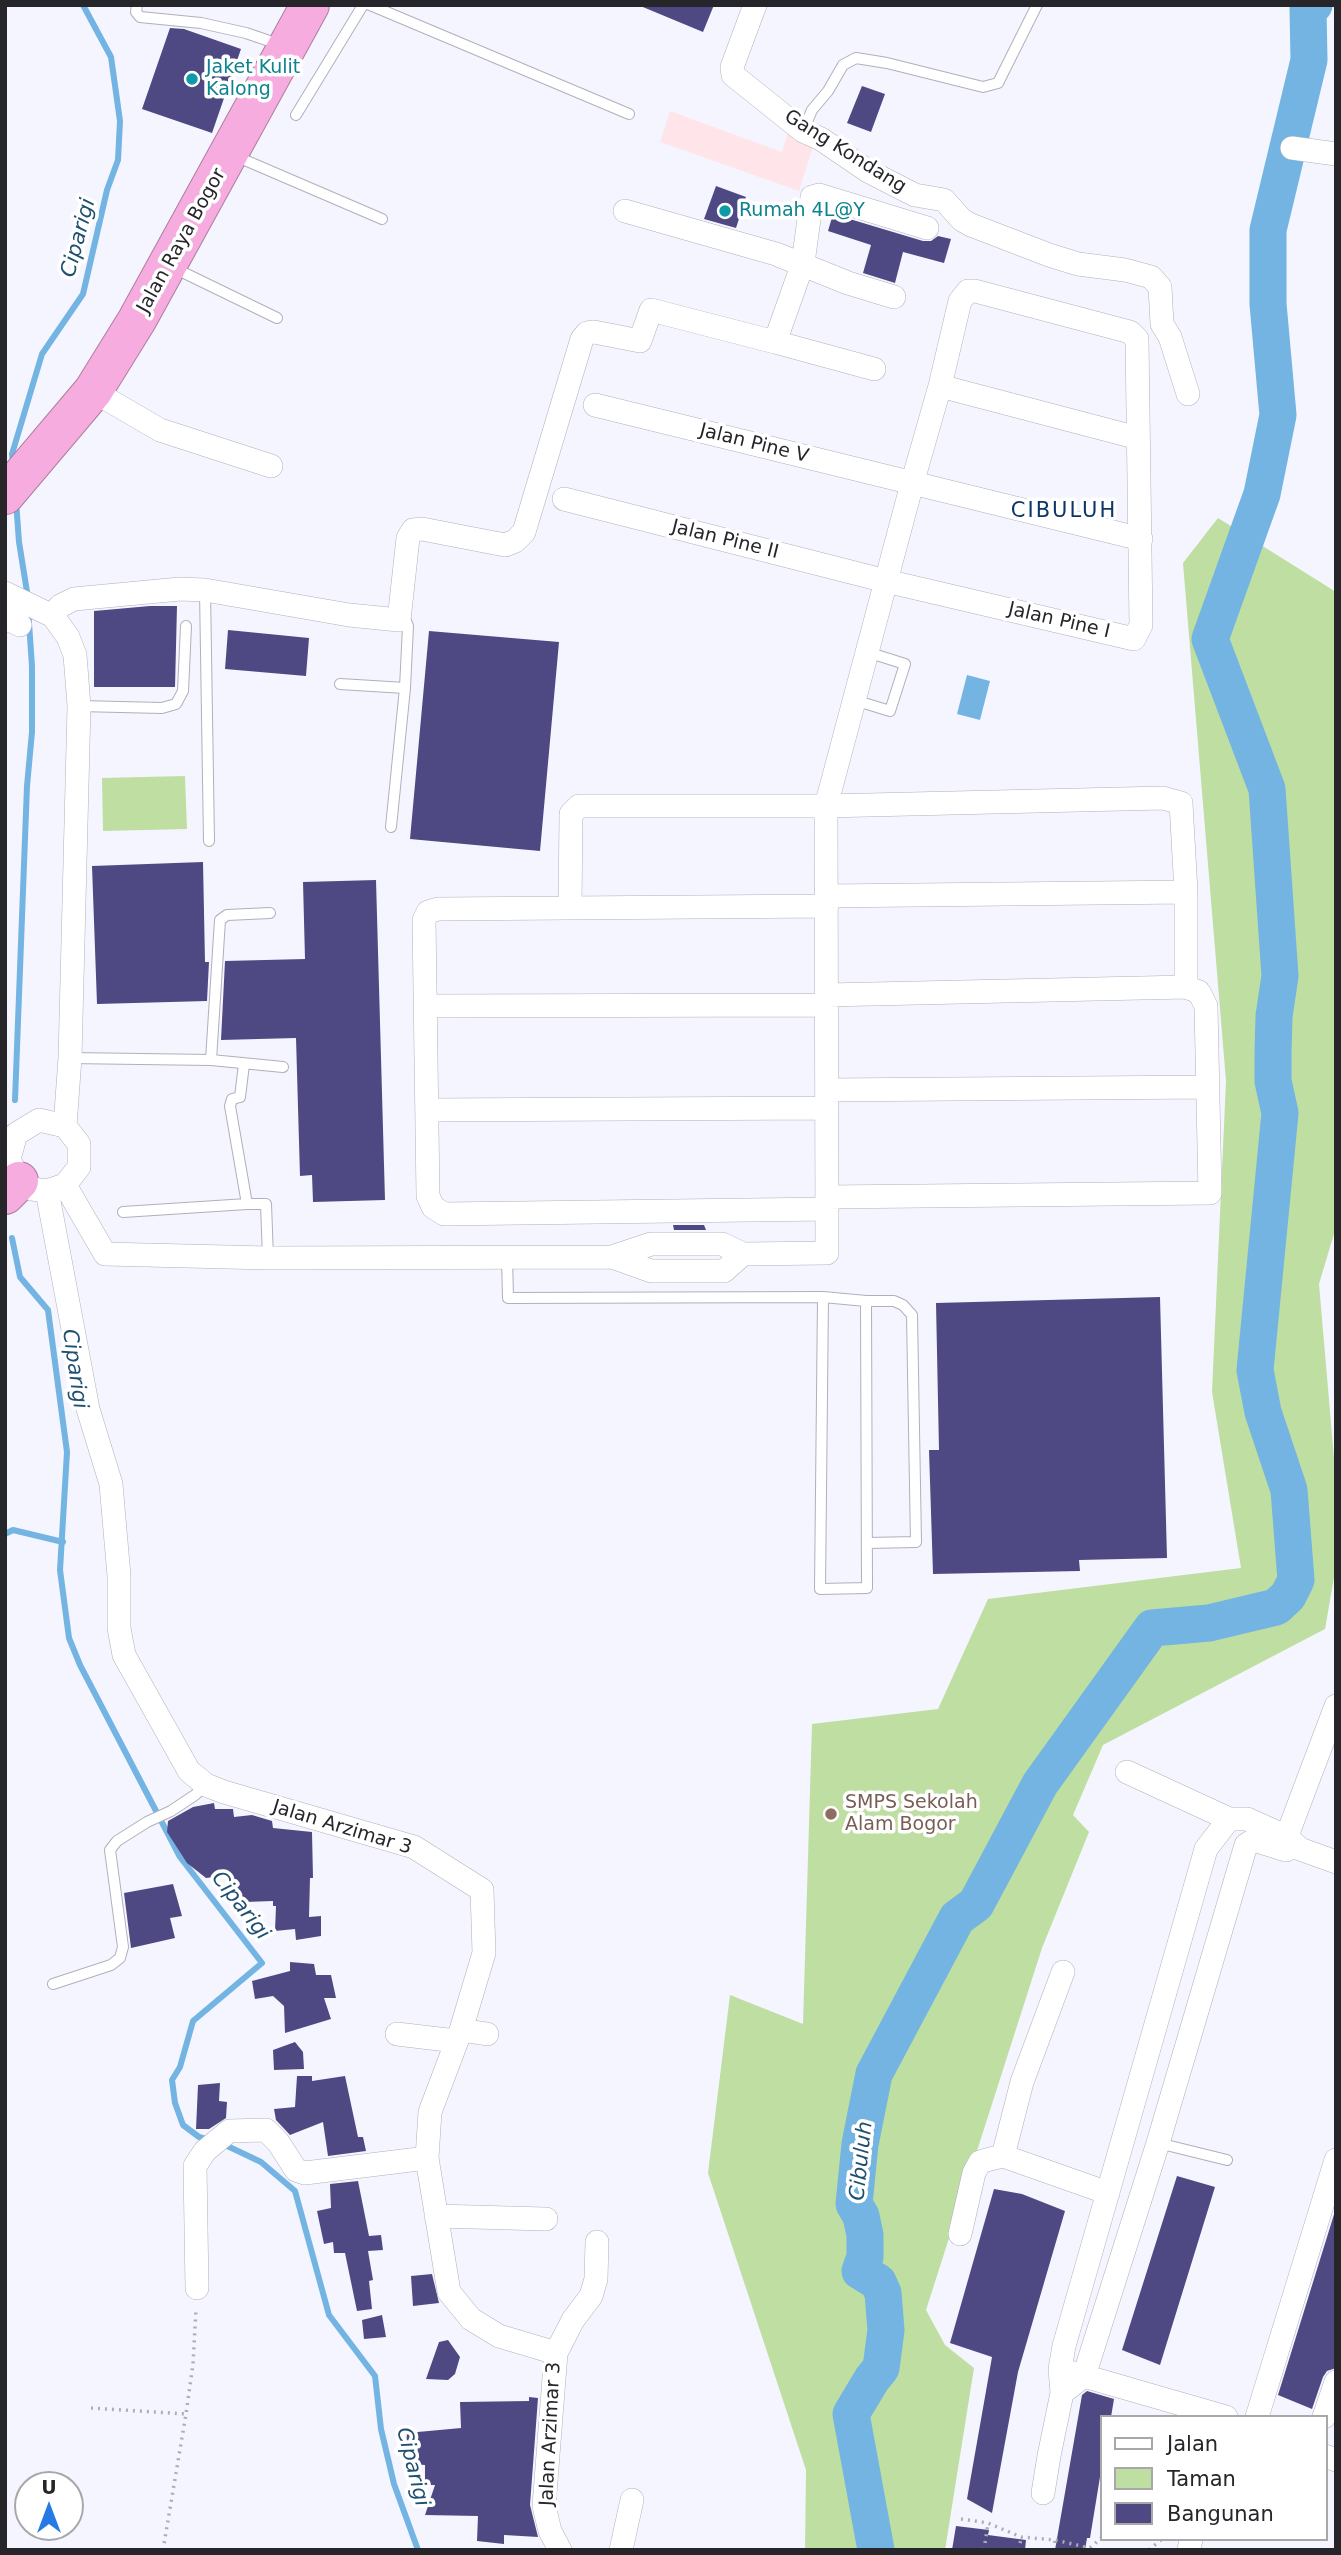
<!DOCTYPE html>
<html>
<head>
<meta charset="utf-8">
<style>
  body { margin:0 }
  #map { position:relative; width:1341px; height:2555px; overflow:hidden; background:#f5f5ff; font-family:"DejaVu Sans",sans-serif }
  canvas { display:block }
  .frame { position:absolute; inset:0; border:7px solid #25252a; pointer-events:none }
  .legend { position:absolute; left:1100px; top:2415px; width:228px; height:126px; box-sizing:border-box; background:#fff; border:2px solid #a8a8aa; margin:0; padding:9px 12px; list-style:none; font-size:21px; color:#25252a }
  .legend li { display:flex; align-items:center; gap:14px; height:35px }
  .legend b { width:35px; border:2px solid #a8a8aa }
  .north { position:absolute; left:14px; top:2471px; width:70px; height:70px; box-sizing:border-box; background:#fff; border:2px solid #a8a8aa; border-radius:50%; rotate:0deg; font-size:19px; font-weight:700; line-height:28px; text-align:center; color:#25252a }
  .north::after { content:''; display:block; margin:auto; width:24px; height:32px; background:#267ae5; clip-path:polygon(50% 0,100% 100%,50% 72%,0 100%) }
</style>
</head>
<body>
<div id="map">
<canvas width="1341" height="2555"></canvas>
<div class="frame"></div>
<ul class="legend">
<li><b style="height:9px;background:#fff"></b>Jalan</li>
<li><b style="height:19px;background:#bedea2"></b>Taman</li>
<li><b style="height:19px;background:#4f4983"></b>Bangunan</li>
</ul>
<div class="north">U</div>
</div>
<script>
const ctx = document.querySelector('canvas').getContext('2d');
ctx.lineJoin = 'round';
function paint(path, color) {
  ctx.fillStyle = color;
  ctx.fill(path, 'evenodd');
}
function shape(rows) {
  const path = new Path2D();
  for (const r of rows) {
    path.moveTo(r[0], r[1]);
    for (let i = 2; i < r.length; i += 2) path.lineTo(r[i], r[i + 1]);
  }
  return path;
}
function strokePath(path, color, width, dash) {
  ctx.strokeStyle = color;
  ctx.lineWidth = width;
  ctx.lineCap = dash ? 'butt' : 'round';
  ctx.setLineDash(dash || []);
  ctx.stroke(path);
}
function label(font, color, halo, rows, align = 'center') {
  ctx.font = font + ' "DejaVu Sans",sans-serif';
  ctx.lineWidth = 7;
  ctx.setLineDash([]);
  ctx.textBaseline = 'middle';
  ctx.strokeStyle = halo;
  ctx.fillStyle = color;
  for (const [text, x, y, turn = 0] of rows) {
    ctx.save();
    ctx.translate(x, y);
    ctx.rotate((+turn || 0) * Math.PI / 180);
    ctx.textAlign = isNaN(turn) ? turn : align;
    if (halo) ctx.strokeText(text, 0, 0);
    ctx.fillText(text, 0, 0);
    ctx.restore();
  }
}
const education = shape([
  [670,111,782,152,788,132,815,140,799,191,660,142]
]);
const green = shape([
  [1218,518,1336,592,1336,1227,1319,1284,1336,1481,1336,1566,1325,1629,1103,1745,1073,1815,1089,1832,1042,1948,926,2310,945,2345,974,2368,945,2550,805,2550,806,2470,708,2173,730,1995,803,2024,812,1724,938,1709,988,1599,1241,1568,1212,1392,1226,1081,1183,563],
  [185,776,187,829,103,831,102,778]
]);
const water = shape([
  [967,675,990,681,980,720,957,714]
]);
const stream = shape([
  [13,463,12,454,42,354,83,294,107,190,118,160,120,121,111,57,83,5],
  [16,501,19,542,28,598],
  [15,1100,27,786,32,732,32,666,28,609],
  [12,1238,20,1277,48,1310,67,1452,60,1570,69,1638,80,1665,180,1857,262,1963,193,2021,180,2067,172,2080,175,2103,183,2125,199,2137,210,2140],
  [5,1534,13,1530,63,1542],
  [221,2143,261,2162,295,2191,329,2315,375,2376,381,2429,394,2484,418,2550]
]);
const river = shape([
  [876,2550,851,2414,872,2379,881,2368,886,2330,883,2293,878,2282,860,2271,865,2257,865,2235,861,2216,854,2204,860,2144,874,2074,957,1918,976,1904,1040,1784,1152,1628,1209,1623,1276,1607,1288,1596,1296,1580,1289,1490,1263,1412,1255,1370,1280,1113,1273,1081,1273,1054,1274,1016,1280,976,1267,789,1210,639,1262,494,1278,415,1268,304,1268,230,1309,60,1308,8,1314,5]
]);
const building = shape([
  [638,5,714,5,703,32],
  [170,28,184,29,241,49,212,133,142,109],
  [862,86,885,94,871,132,847,123],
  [716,186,746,197,736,228,704,219],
  [833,214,923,241,931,241,938,236,951,239,944,263,903,252,895,283,863,273,871,245,828,231],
  [150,606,177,606,175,687,94,687,94,611],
  [228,630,309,638,306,676,225,669],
  [429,631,559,642,540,851,410,839],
  [203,862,205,962,209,962,207,1001,97,1004,92,866],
  [376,880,385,1200,313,1202,312,1175,300,1176,296,1038,221,1040,225,961,305,959,303,882],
  [673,1225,704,1225,706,1230,674,1230],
  [1160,1297,1167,1558,1079,1560,1080,1571,933,1574,929,1450,939,1450,936,1303],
  [214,1803,215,1809,233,1809,234,1817,252,1815,272,1821,273,1828,312,1832,313,1878,310,1878,309,1917,321,1916,321,1936,296,1940,295,1929,275,1931,276,1906,273,1906,273,1901,245,1902,244,1898,231,1898,231,1875,206,1878,187,1863,167,1832,168,1821,193,1807],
  [173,1884,182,1916,170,1918,175,1938,131,1948,124,1893],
  [290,1962,314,1964,316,1975,331,1975,336,1998,324,1998,331,2019,285,2033,284,2006,273,1996,255,1999,252,1981,290,1971],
  [295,2042,303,2052,304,2069,274,2070,273,2050],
  [297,2076,312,2076,312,2081,345,2076,358,2137,363,2137,366,2151,328,2156,323,2122,290,2135,276,2120,274,2109,295,2107],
  [220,2083,219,2101,227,2102,226,2118,209,2129,196,2129,198,2085],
  [1177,2176,1215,2187,1160,2365,1122,2350],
  [358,2181,369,2236,381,2235,383,2250,368,2251,373,2280,369,2281,372,2309,357,2311,345,2253,334,2253,333,2242,324,2244,317,2211,331,2208,330,2184],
  [994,2189,1022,2194,1065,2211,1018,2372,992,2513,967,2499,992,2357,950,2343],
  [1336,2208,1336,2368,1327,2371,1323,2377,1312,2409,1278,2395],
  [432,2274,439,2303,413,2306,411,2276],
  [382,2315,386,2337,364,2339,362,2320],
  [448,2340,460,2357,455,2374,448,2380,426,2379,439,2342],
  [1087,2391,1114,2399,1111,2417,1101,2417,1101,2471,1090,2538,1087,2538,1085,2550,1055,2550,1082,2395],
  [529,2397,538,2398,530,2505,538,2537,504,2535,504,2544,477,2541,478,2516,425,2515,435,2485,425,2485,425,2465,405,2464,407,2433,461,2428,460,2402,529,2401],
  [956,2526,989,2530,988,2535,1026,2540,1025,2550,952,2550]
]);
const path = shape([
  [91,2408,186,2414],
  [961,2519,988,2523,1021,2537,1055,2540,1090,2548],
  [1090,2548,1101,2538],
  [163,2550,186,2414,193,2364,196,2309],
  [984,2550,988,2523],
  [1019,2550,1021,2538],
  [1054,2550,1055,2540],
  [1149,2550,1162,2539]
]);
const lane = shape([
  [137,5,136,12,140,17,201,23,246,33,281,45],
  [370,5,629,114],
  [296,115,363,5],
  [803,131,812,110,828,91,843,65,856,58,887,63,983,87,998,83,1037,5],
  [233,155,382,219],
  [174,268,277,318],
  [205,590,209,841],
  [340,684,405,688],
  [854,700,890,711,905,664,867,652],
  [79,706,162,708,176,704,183,691,186,626],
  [391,827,405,688,408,626,406,621,399,620],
  [70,1058,211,1060,283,1067],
  [211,1060,220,920,227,915,270,913],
  [244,1064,240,1097,232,1099,230,1106,247,1204,266,1204,268,1258],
  [123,1212,247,1204],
  [507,1257,508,1298,823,1297,866,1301,867,1588,820,1589,823,1297],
  [866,1301,894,1301,903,1305,912,1315,916,1542,867,1543],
  [53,1984,111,1965,120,1958,123,1947,110,1850,117,1841,147,1822,171,1811,195,1795,206,1785],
  [1158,2143,1227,2160]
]);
const street = shape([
  [755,5,732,67,733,75,803,131,821,139,868,171,905,190,915,195,944,200,962,220,971,225,1049,255,1078,264,1125,270,1151,277,1160,287,1162,324,1170,337,1188,394],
  [1292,148,1336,154],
  [625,211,776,254,848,283,894,297],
  [775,342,874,369],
  [940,386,1138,438],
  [93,391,160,430,271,466],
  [595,405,1141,539],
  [5,593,53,616,68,637,75,655,79,706,70,1058,65,1126,79,1144,79,1167,65,1185,47,1191,32,1189,19,1181,9,1159,16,1134,39,1120,65,1126],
  [53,616,60,606,74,599,180,589,205,590,349,615,399,620,408,538,413,530,422,529,505,545,515,541,524,532,582,339,587,333,594,332,640,341,651,310,775,342,803,263,812,197,819,195,927,228],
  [5,618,20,625],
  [827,896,1186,892],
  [827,906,438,909,428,912,424,920,428,1196,433,1207,444,1214,827,1209],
  [570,908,571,814,579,806,826,806,1163,798,1181,803,1186,892,1186,987,1199,992,1206,1006,1210,1193,827,1197],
  [827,995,1186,987],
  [425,1006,827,1005],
  [827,1090,1208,1087],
  [427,1110,827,1108],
  [65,1185,105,1254,268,1258,612,1257,651,1244,722,1244,743,1254,827,1253,826,806,886,581,912,484,940,386,960,301,968,291,975,291,1130,332,1137,339,1141,625,1134,639,886,581,564,499],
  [47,1191,88,1409,111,1484,119,1576,119,1628,124,1655,189,1771,206,1785,224,1792,414,1847,482,1890,484,1953,461,2030,430,2112,427,2158,449,2292,471,2319,499,2336,556,2353,544,2506,550,2531,560,2550],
  [612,1257,651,1271,724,1271,743,1254],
  [1127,1772,1229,1819],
  [1282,1849,1336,1706],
  [461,2030,487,2034],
  [397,2034,456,2041],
  [1003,2156,1022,2082,1063,1972],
  [436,2216,546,2219],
  [960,2234,974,2173,980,2162,990,2159,1003,2156,1108,2193],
  [197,2288,195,2166,205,2151,229,2131,266,2130,278,2142,296,2170,305,2173,427,2158],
  [556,2353,573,2320,591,2296,596,2279,597,2242],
  [1070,2372,1226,2417],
  [1062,2393,1084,2376,1158,2143,1246,1845,1254,1840,1286,1850],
  [1257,2417,1336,2160],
  [1324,2417,1336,2382],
  [1325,2456,1336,2460],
  [1043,2493,1049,2456,1062,2393,1060,2369,1064,2346,1206,1849,1229,1819,1247,1819,1287,1837,1300,1849,1336,1862],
  [621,2550,632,2500],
  [1189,2550,1191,2539]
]);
const highway = shape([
  [5,495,93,391,137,320,310,5],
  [5,1195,19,1181]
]);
const markers = [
  [192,79,7,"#0f9aa8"],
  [725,211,7,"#0f9aa8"],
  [831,1814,7,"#8d6e63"]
];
const cultureNames = [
  ["Jaket Kulit",206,68],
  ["Kalong",206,90],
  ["Rumah 4L@Y",739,211]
];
const streetNames = [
  ["Gang Kondang",845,152,32],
  ["Jalan Raya Bogor",182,241,-61],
  ["Jalan Pine V",754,444,14],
  ["Jalan Pine II",725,540,14],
  ["Jalan Pine I",1059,621,13],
  ["Jalan Arzimar 3",342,1828,17],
  ["Jalan Arzimar 3",551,2434,-87]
];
const educationNames = [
  ["SMPS Sekolah",845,1803],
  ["Alam Bogor",845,1825]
];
const waterNames = [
  ["Ciparigi",79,238,-75],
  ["Ciparigi",74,1369,82],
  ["Ciparigi",240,1906,52],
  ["Cibuluh",862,2161,-84],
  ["Ciparigi",412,2467,76]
];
const neighbourhoodNames = [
  ["CIBULUH",1064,512]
];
paint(education, '#ffe5ea');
paint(green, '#bedea2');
paint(water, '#73b4e2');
strokePath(stream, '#73b4e2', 6);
strokePath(river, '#73b4e2', 37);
paint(building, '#4f4983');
strokePath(lane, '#b0b0bb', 12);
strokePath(street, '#b0b0bb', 24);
strokePath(highway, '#ad7d9f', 40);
strokePath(path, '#adadb5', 3.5, [2, 5]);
strokePath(lane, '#fff', 10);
strokePath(street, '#fff', 23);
strokePath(highway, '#f6acde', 38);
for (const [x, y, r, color] of markers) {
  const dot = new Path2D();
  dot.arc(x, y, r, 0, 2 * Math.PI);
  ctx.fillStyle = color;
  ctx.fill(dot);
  strokePath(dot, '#fff', 2.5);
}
label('19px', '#0d838f', '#fff', cultureNames, 'left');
label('19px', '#25252a', '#fff', streetNames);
label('19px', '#785e54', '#fff', educationNames, 'left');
label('italic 21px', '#1f5070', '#fff', waterNames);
ctx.letterSpacing = '2px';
label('21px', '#0d3568', '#fff', neighbourhoodNames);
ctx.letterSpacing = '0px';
</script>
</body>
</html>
